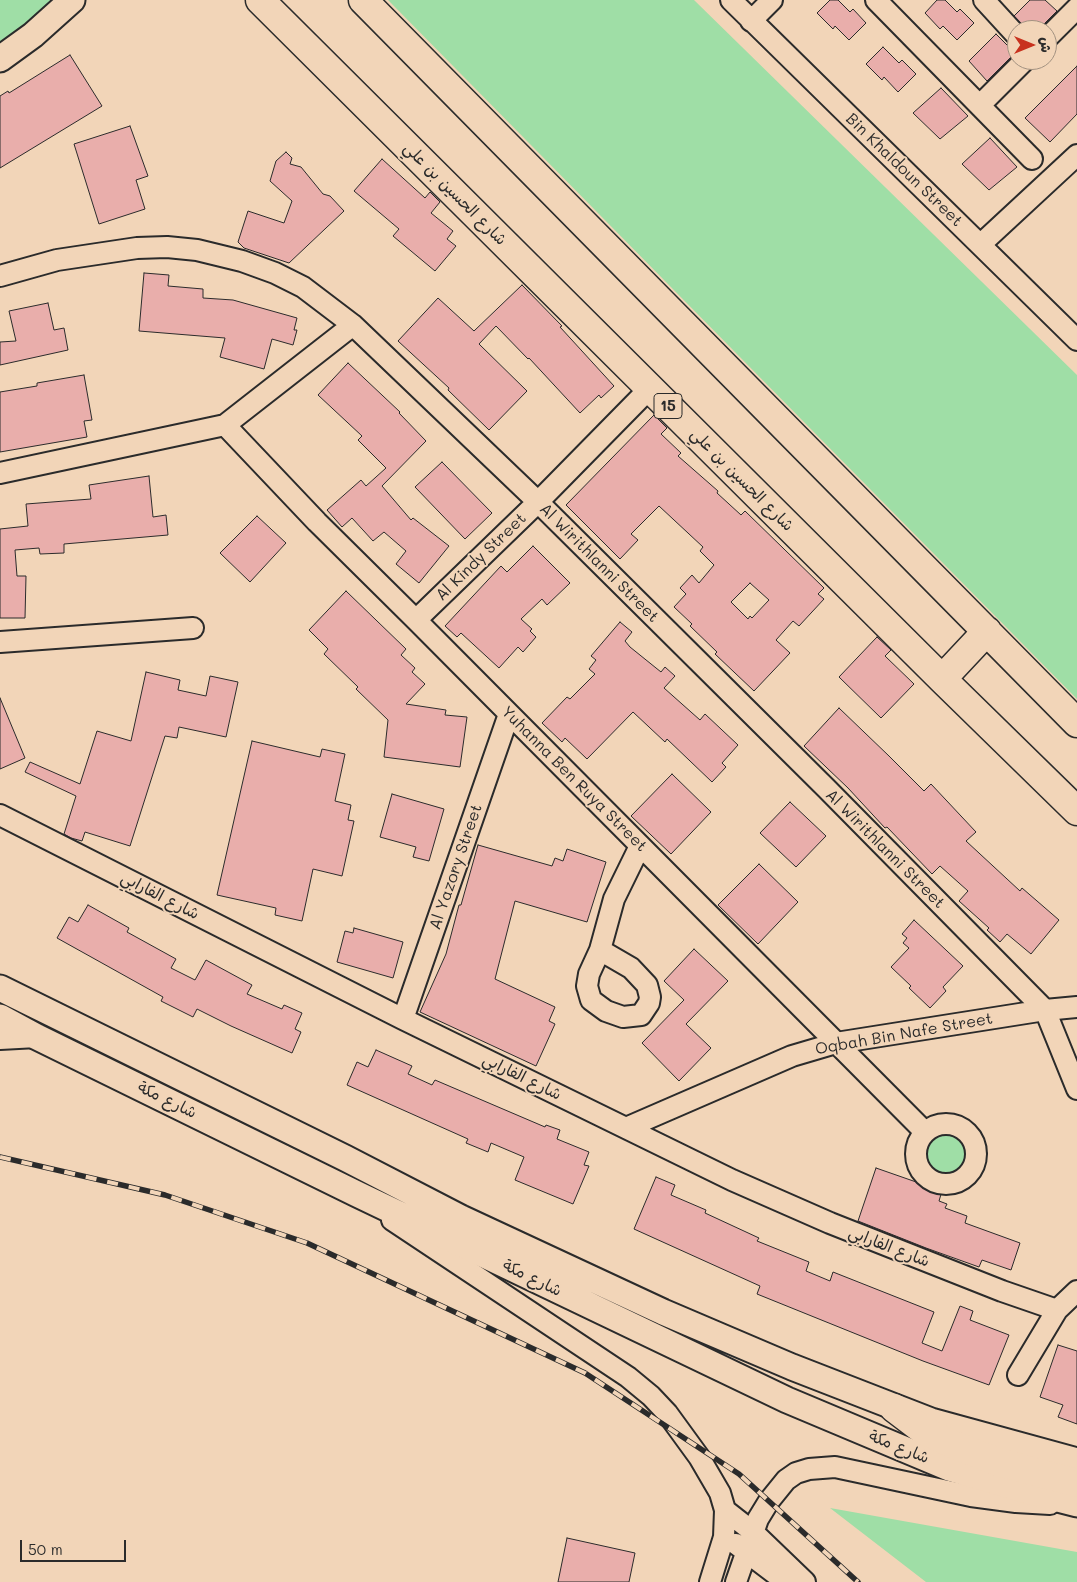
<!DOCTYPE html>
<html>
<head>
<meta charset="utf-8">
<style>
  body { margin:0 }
  #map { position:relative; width:1077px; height:1582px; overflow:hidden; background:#f2d5b8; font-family:Mali,"Playpen Sans Arabic",sans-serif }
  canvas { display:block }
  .north { position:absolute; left:1007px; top:20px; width:50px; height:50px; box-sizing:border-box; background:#f2d5b8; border:1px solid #a29180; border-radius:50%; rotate:90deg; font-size:14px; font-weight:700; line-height:20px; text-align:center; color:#2b2b2b }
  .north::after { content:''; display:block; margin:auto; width:18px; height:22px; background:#c8321e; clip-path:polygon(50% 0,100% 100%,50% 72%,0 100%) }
  .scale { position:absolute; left:20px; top:1540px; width:106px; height:22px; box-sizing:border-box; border:2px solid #2b2b2b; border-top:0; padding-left:6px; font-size:15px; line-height:18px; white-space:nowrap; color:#2b2b2b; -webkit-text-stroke:4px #f2d5b8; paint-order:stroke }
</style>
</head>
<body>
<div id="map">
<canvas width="1077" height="1582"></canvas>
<div class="north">ش</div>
<div class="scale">50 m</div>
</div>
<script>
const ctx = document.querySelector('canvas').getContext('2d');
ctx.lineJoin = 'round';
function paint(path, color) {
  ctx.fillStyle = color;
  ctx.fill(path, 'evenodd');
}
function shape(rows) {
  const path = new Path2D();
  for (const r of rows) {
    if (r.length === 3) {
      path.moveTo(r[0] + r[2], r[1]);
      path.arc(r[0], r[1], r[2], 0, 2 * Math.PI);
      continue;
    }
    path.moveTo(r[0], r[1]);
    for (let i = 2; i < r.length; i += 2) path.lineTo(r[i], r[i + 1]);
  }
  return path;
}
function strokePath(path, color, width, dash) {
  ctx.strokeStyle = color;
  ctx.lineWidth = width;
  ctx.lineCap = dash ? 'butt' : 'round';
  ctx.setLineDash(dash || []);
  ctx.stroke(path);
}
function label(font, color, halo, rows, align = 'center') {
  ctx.font = font + ' Mali,"Playpen Sans Arabic",sans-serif';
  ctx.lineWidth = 4;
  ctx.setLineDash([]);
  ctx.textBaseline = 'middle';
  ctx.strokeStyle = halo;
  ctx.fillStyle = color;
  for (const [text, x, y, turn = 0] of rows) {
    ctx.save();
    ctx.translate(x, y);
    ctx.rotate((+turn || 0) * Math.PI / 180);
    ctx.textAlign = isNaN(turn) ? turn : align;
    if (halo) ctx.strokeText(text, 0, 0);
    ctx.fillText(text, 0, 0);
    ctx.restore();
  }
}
const green = shape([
  [0,0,67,0,0,49],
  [388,0,694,0,1077,375,1077,699],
  [946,1154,26],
  [830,1508,1077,1552,1077,1582,926,1582]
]);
const building = shape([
  [830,0,838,0,850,12,853,9,866,23,849,40,835,26,833,29,817,13,830,0],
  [937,0,945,0,957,12,960,9,974,23,957,40,943,26,940,29,925,13,937,0],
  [1030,0,1045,0,1057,11,1038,30,1027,30,1014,16,1030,0],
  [996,34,1015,53,987,81,969,61,996,34],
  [883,47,899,63,902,60,916,74,898,92,884,77,882,80,866,64,883,47],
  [70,55,102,106,0,168,0,96,8,91,9,93,70,55],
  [1077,66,1077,114,1050,142,1025,118,1077,66],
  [941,88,968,116,940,139,913,113,941,88],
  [130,126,148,176,136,180,145,209,99,224,74,144,130,126],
  [990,138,1017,167,989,190,962,164,990,138],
  [286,152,292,158,290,164,301,167,323,194,330,196,344,211,289,263,244,248,238,242,248,211,284,223,292,201,270,181,276,161,286,152],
  [382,159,425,198,430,192,440,202,431,213,453,231,447,239,456,246,435,271,393,236,399,229,354,191,382,159],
  [144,273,169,275,168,286,203,289,203,298,233,300,297,318,294,330,297,330,293,345,272,339,264,369,220,357,225,338,139,331,144,273],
  [522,285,562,326,560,327,614,386,601,398,599,395,580,413,529,358,528,359,496,326,479,344,527,391,489,430,448,390,449,388,398,341,438,298,474,331,522,285],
  [48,303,54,330,64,328,68,350,0,365,0,342,16,341,9,311,48,303],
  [348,363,400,412,399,413,426,441,382,486,411,520,413,518,449,546,419,583,396,564,406,551,384,532,373,541,352,518,342,527,327,510,361,480,366,486,386,468,358,440,362,436,318,395,348,363],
  [84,375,92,420,84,421,87,437,0,452,0,392,37,386,37,383,84,375],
  [654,415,667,428,661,434,681,453,678,456,718,491,717,493,741,515,745,511,824,588,818,594,824,599,799,626,793,621,776,640,790,653,754,691,715,654,717,652,690,626,692,624,674,607,686,594,680,588,692,575,699,583,714,565,700,551,703,547,659,506,631,534,638,540,620,559,566,505,654,415],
  [750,583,769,600,752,618,750,616,748,619,731,602,750,583],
  [442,462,492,513,465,539,415,487,442,462],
  [149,476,153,517,166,515,168,535,64,544,64,553,40,554,39,548,15,550,17,576,26,576,25,618,0,618,0,529,28,526,26,504,91,499,89,485,149,476],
  [257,516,286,543,250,582,220,553,257,516],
  [533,546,570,583,547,605,542,599,521,619,532,629,530,631,536,637,523,652,518,647,499,668,461,633,457,637,445,626,501,566,507,572,533,546],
  [346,591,406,649,401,655,415,668,412,672,425,684,406,704,446,710,445,715,467,717,460,767,384,757,388,720,356,689,358,687,324,654,328,649,309,630,346,591],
  [620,622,632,632,625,641,630,647,661,672,665,667,675,676,664,688,700,720,705,714,738,745,722,763,726,767,712,782,667,739,665,742,633,712,587,759,565,738,562,742,542,723,567,697,570,699,595,674,589,669,596,660,591,656,620,622],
  [877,637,891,650,885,656,914,684,881,718,839,677,877,637],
  [146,672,180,680,178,690,206,696,210,676,238,682,226,737,179,727,177,738,165,736,130,846,85,832,82,841,71,838,64,834,76,796,25,772,30,762,80,784,97,731,131,741,146,672],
  [0,698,25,758,0,769,0,698],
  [839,708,889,756,924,791,931,784,976,832,966,841,1020,891,1022,888,1059,920,1031,954,1007,934,1000,942,987,930,989,928,959,901,968,891,940,866,932,874,887,827,885,828,848,788,804,746,839,708],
  [252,741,320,757,322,749,345,754,335,801,351,805,348,820,354,821,342,876,313,869,302,921,275,915,276,908,217,895,252,741],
  [672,774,711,812,671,854,631,816,672,774],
  [392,794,444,809,429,861,413,857,416,847,380,837,392,794],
  [790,802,826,836,796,867,760,833,790,802],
  [478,845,552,866,555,858,563,861,567,849,606,862,587,922,515,901,495,979,555,1007,549,1021,555,1024,536,1066,420,1012,446,954,459,905,461,905,478,845],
  [759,864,798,902,758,944,718,905,759,864],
  [88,905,129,928,127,932,176,959,171,968,195,980,206,960,252,985,247,994,282,1009,284,1005,302,1013,295,1029,301,1032,292,1053,231,1026,197,1009,193,1017,161,1001,163,997,57,938,69,917,78,922,88,905],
  [914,920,963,966,943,987,946,991,930,1008,909,988,911,986,891,967,909,948,903,943,907,938,902,934,914,920],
  [354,928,403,942,393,978,337,962,345,931,353,933,354,928],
  [694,949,728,981,686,1024,711,1048,679,1081,642,1043,684,1000,664,981,694,949],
  [376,1050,412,1066,408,1074,432,1085,435,1080,545,1127,546,1125,560,1130,557,1139,589,1152,584,1165,589,1166,573,1204,515,1180,524,1157,491,1143,488,1152,466,1143,468,1139,347,1085,357,1062,368,1067,376,1050],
  [876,1168,942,1191,939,1201,947,1204,945,1208,967,1216,965,1223,1020,1243,1011,1270,982,1260,979,1267,926,1248,858,1221,876,1168],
  [656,1177,675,1185,671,1195,706,1210,705,1213,759,1238,757,1241,809,1262,806,1271,830,1281,833,1272,934,1312,922,1343,942,1351,960,1306,973,1311,970,1320,1009,1335,989,1385,923,1361,757,1294,760,1286,634,1229,656,1177],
  [1058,1345,1077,1351,1077,1424,1058,1417,1063,1405,1040,1397,1058,1345],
  [567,1538,635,1553,629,1582,558,1582,567,1538]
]);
const minor = shape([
  [731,0,1077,340],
  [876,0,1032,159],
  [984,0,1017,36],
  [751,21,772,0],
  [1047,38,1077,8],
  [980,105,1025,60],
  [981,244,1077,155],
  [0,276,57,260,137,248,167,247,197,250,242,261,275,273,303,287,353,325,538,502,826,788,1045,1010,1077,1089],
  [225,425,317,522,416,620,925,1132],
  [0,473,225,425,353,325],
  [416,620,538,502,650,388],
  [0,642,193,628],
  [0,815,403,1019,732,1180,830,1223,1002,1291,1057,1310],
  [600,950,631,968,647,985,650,997,649,1003,641,1015,623,1017,606,1011,591,1000,587,986,589,974,600,950,614,899,640,846],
  [403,1019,509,714],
  [0,1039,37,1037],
  [946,1154,30],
  [626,1128,792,1056,836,1043,1045,1010,1077,1007],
  [392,1220,628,1377,651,1396,667,1413,699,1457,720,1493,725,1510,724,1537,710,1582],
  [1018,1375,1057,1310,1077,1291],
  [725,1510,753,1532,805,1582],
  [736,1544,786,1582],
  [736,1582,758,1519,769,1501,786,1480,796,1473,809,1469,835,1467,971,1496,1016,1502,1050,1504]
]);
const major = shape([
  [0,59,33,35,72,0],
  [0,988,345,1158,461,1218,663,1312,792,1367,931,1421,1077,1461],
  [0,1017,37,1037,357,1194,787,1400,949,1468,1034,1493,1077,1504]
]);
const highway = shape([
  [260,0,942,679,1077,811],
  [363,0,1077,723],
  [942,679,987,631],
  [894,1408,923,1430,952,1444,998,1462,1077,1483]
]);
const rail = shape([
  [0,1157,165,1195,307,1243,585,1373,739,1474,858,1582]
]);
const shields = [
  [668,406,28]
];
const shieldNames = [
  ["15",668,406]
];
const streetNames = [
  ["Bin Khaldoun Street",904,170,44],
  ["شارع الحسين بن علي",455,194,45],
  ["شارع الحسين بن علي",742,480,45],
  ["Al Kindy Street",481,557,-44],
  ["Al Wirithlanni Street",599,563,45],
  ["Yuhanna Ben Ruya Street",574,779,45],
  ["Al Wirithlanni Street",885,849,45],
  ["Al Yazory Street",456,867,-71],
  ["شارع الفارابي",160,896,27],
  ["Oqbah Bin Nafe Street",904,1034,-10],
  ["شارع الفارابي",522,1077,26],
  ["شارع مكة",167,1100,26],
  ["شارع الفارابي",889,1247,21],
  ["شارع مكة",532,1278,26],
  ["شارع مكة",899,1447,22]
];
paint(green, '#9fdea6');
paint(building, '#e9aeab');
strokePath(building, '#2b2b2b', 1);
strokePath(minor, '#2b2b2b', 24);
strokePath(major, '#2b2b2b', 29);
strokePath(highway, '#2b2b2b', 31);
strokePath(minor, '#f2d5b8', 20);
strokePath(major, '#f2d5b8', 25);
strokePath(highway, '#f2d5b8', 28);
strokePath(rail, '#2b2b2b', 5.5);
strokePath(rail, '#f2d5b8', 4, [11]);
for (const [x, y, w] of shields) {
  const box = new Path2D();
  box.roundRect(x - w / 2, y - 12.5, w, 25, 4);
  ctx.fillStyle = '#f2d5b8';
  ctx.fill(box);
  strokePath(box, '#2b2b2b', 1);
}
label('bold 15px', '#2b2b2b', null, shieldNames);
label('16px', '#2b2b2b', '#f2d5b8', streetNames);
</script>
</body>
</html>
